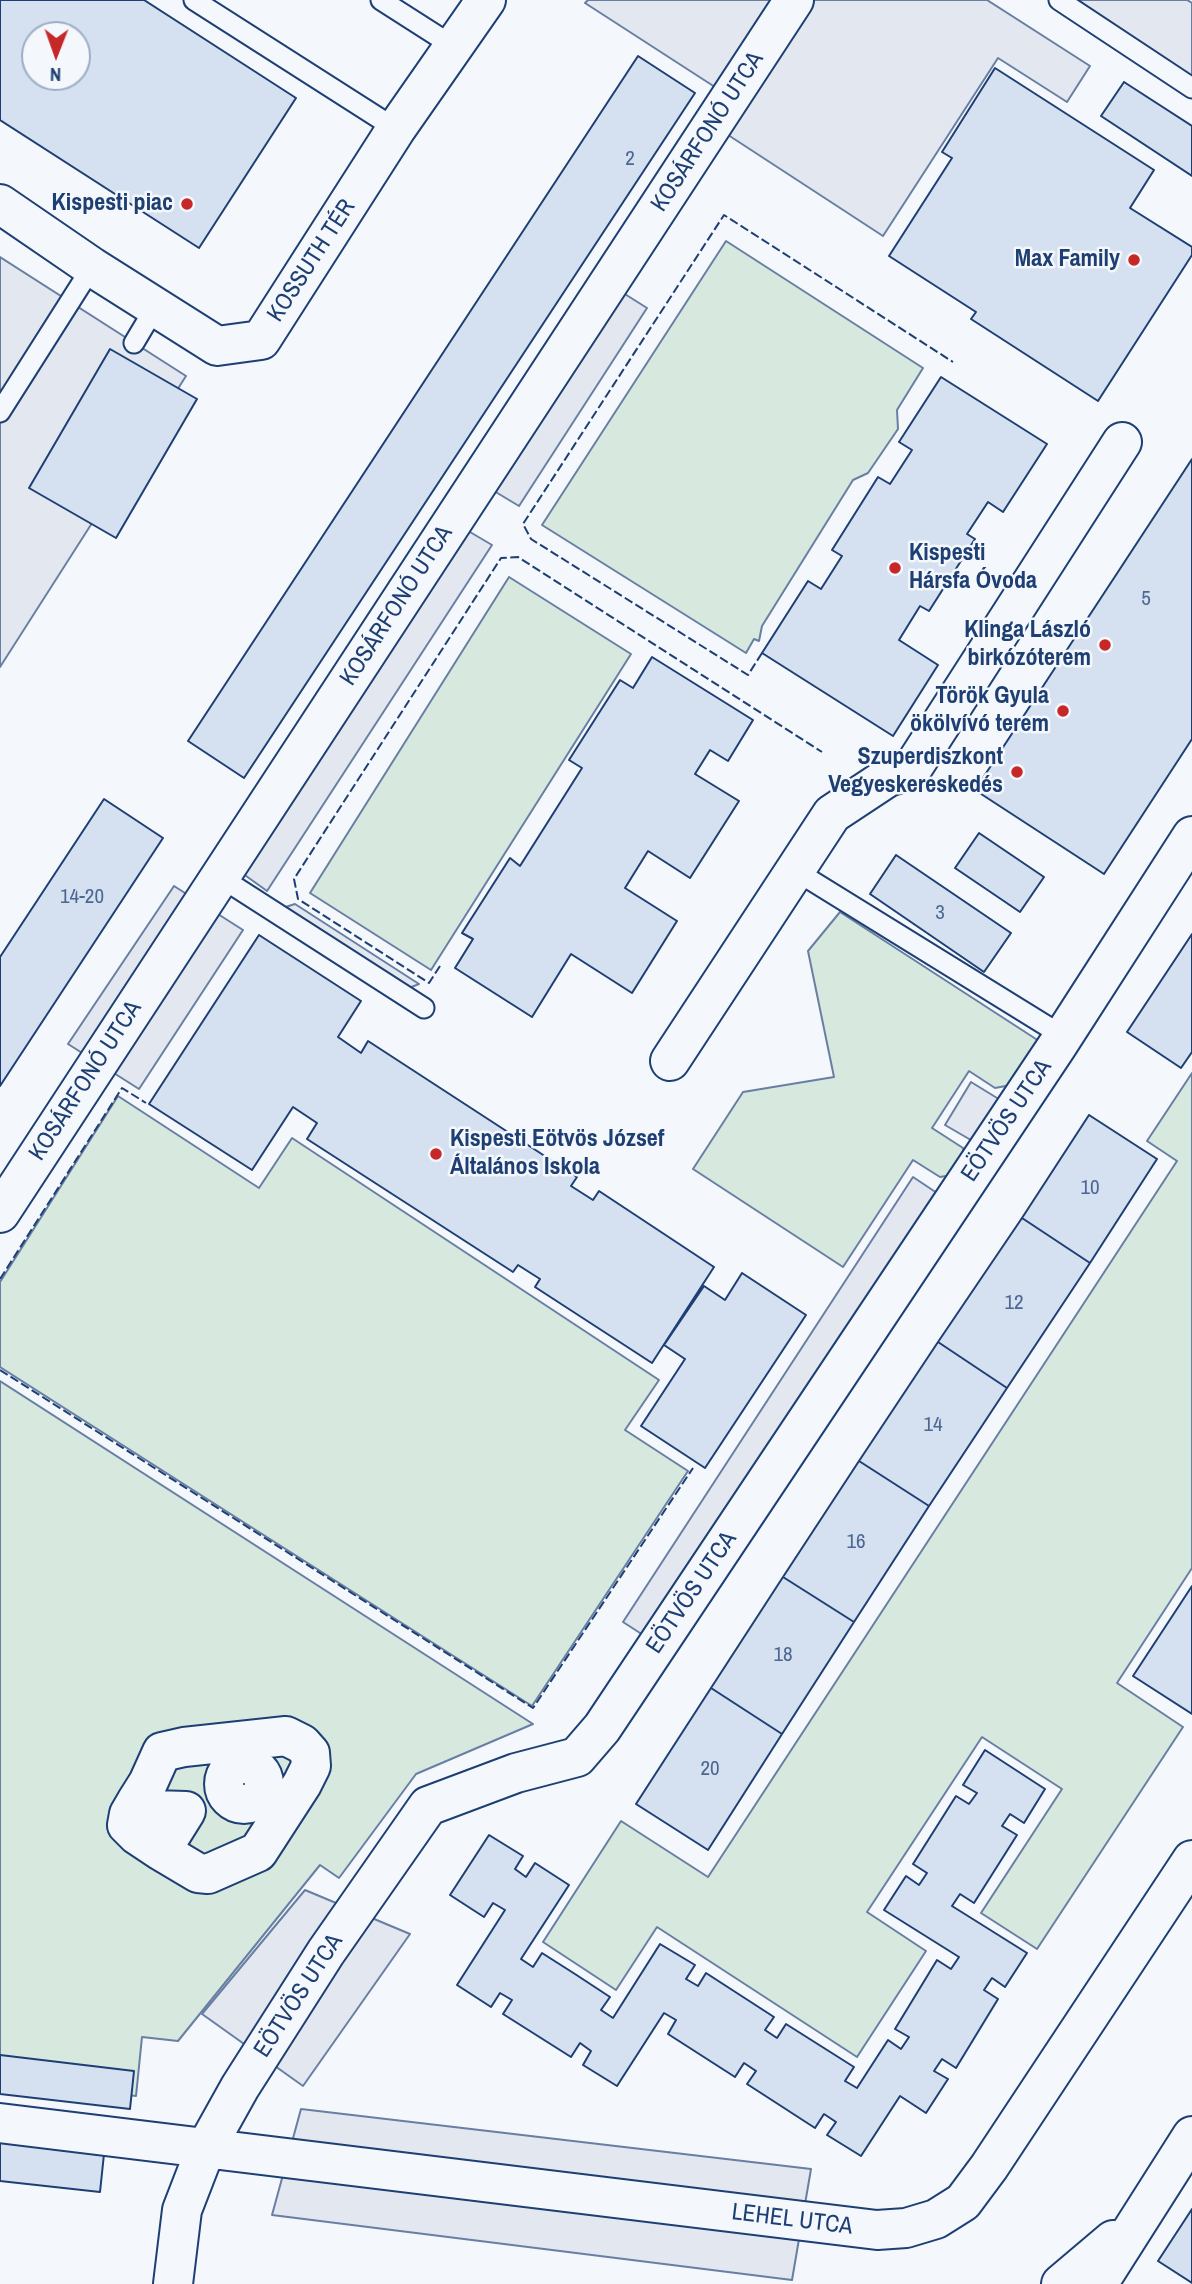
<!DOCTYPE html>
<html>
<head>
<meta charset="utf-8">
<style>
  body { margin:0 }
  #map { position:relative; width:1192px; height:2284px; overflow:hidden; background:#f4f7fb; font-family:"Archivo Narrow",sans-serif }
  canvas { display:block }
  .north { position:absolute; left:21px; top:21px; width:70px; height:70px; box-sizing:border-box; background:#f4f7fb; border:2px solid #9eadc5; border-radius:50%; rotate:181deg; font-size:19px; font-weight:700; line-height:28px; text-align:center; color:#1d3f73 }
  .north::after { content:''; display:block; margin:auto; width:24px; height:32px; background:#c62828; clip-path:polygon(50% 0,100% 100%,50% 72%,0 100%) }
</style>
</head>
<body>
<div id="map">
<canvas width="1192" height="2284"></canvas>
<div class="north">N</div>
</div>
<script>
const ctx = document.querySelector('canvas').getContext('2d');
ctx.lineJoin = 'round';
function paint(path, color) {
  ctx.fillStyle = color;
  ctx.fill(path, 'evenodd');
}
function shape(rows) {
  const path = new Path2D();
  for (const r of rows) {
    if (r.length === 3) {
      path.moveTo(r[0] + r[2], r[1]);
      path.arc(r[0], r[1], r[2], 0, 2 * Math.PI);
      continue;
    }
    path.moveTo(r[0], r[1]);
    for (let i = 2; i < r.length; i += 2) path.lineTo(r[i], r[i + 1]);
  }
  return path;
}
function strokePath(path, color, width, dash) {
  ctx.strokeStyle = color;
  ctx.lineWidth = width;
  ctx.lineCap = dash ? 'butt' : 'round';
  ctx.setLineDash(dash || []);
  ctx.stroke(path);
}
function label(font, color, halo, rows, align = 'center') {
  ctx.font = font + ' "Archivo Narrow",sans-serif';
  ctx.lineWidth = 5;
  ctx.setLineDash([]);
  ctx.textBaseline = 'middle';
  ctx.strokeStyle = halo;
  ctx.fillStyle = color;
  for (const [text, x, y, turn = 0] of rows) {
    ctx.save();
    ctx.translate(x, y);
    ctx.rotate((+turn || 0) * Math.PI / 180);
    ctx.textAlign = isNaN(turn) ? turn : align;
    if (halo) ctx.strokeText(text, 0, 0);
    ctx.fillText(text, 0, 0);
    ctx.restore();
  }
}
const green = shape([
  [726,241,923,368,897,410,898,429,868,473,853,480,762,626,759,641,754,639,746,653,542,525,726,241],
  [509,577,631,654,431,970,310,893,509,577],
  [840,912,1039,1041,1011,1085,995,1088,969,1071,932,1128,963,1148,964,1157,952,1175,940,1177,913,1160,843,1267,693,1169,743,1092,834,1077,808,951,840,912],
  [1192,1073,1192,1568,1117,1683,1183,1727,1037,1949,981,1913,1062,1789,982,1737,867,1912,926,1951,857,2057,657,1927,616,1990,543,1942,621,1821,708,1877,1177,1161,1147,1141,1192,1073],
  [118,1096,259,1188,292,1138,659,1380,625,1430,688,1471,532,1706,0,1367,0,1282,118,1096],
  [0,1381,533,1724,416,1774,339,1878,320,1865,178,2041,142,2037,136,2096,0,2080,0,1381]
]);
const parking = shape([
  [588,0,776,0,718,89,585,3,588,0],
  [805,0,987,0,1090,66,1067,102,998,58,883,236,722,131,805,0],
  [1058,0,1187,0,1192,3,1192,90,1058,0],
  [0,257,186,376,0,667,0,257],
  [609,284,647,308,519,506,479,482,609,284],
  [453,522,492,545,267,891,228,863,453,522],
  [174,886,243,930,139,1089,68,1044,174,886],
  [295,904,419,984,399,992,273,911,295,904],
  [971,1082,1015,1109,988,1150,945,1125,971,1082],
  [913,1177,952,1203,657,1644,623,1622,913,1177],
  [305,1890,410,1934,303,2086,202,2014,305,1890],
  [301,2109,811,2169,792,2280,272,2215,301,2109]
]);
const building = shape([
  [0,0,144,0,296,98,199,248,0,120,0,0],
  [35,35,77,35,77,77,35,77,35,35],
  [638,56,695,93,244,778,188,741,638,56],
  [995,68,1154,170,1130,208,1192,247,1192,255,1098,401,971,319,976,312,889,256,952,158,942,152,995,68],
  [1124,82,1192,126,1192,176,1101,116,1124,82],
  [110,349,197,399,116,538,29,488,110,349],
  [941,377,1047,444,1003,512,988,502,967,534,975,539,929,611,920,606,899,640,938,665,893,736,762,653,808,581,821,589,842,556,832,550,878,477,890,484,912,450,899,442,941,377],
  [1192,459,1192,739,1104,874,975,790,1192,459],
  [652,657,753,720,728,761,710,750,695,774,739,801,690,878,648,851,625,888,677,921,632,993,571,954,532,1017,455,968,473,939,462,933,510,858,520,866,582,768,569,760,620,680,633,688,652,657],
  [104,799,163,838,0,1086,0,957,104,799],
  [979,833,1044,877,1020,912,955,868,979,833],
  [896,855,1011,933,984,972,870,894,896,855],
  [1192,934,1192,1052,1181,1068,1127,1032,1192,934],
  [259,935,361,1001,338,1037,361,1053,368,1041,577,1177,571,1186,593,1200,599,1191,714,1267,652,1363,535,1287,540,1279,518,1265,513,1272,307,1139,317,1123,293,1107,252,1170,149,1104,259,935],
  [1089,1115,1157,1159,1090,1263,1022,1218,1089,1115],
  [1022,1218,1090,1263,1007,1388,938,1342,1022,1218],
  [742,1273,806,1315,705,1468,641,1426,685,1359,664,1345,704,1286,725,1300,742,1273],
  [938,1342,1007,1388,929,1506,859,1461,938,1342],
  [859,1461,929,1506,854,1622,783,1577,859,1461],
  [783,1577,854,1622,782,1734,711,1688,783,1577],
  [1192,1586,1192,1714,1133,1676,1192,1586],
  [711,1688,782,1734,708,1850,636,1804,711,1688],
  [985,1750,1045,1789,1024,1823,1010,1814,1002,1826,1017,1835,974,1903,960,1894,952,1906,1027,1953,1005,1987,992,1978,984,1990,998,1999,956,2068,942,2059,934,2071,948,2079,926,2113,900,2096,861,2156,827,2135,836,2122,824,2114,815,2128,747,2084,756,2071,744,2063,735,2077,668,2034,676,2020,664,2013,617,2086,583,2065,591,2051,580,2043,571,2057,503,2014,512,2000,500,1993,491,2007,457,1985,505,1910,493,1903,484,1917,450,1895,489,1835,523,1856,515,1869,526,1877,535,1863,569,1885,521,1959,533,1967,542,1953,575,1974,610,1997,601,2010,613,2018,660,1944,695,1965,686,1979,698,1986,706,1973,774,2017,765,2030,777,2038,786,2024,854,2067,845,2081,857,2088,888,2040,901,2049,909,2037,895,2029,937,1960,951,1969,959,1957,884,1910,906,1876,919,1885,927,1873,913,1864,956,1796,969,1804,977,1793,963,1785,985,1750],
  [0,2055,134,2071,130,2109,0,2094,0,2055],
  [0,2142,104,2154,100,2192,0,2181,0,2142],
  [1192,2209,1192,2283,1158,2261,1192,2209]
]);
const service = shape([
  [194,0,396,129],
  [381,0,453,46],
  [1059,0,1192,88],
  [134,343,156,306],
  [0,412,92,267],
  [796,871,1063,1036],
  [220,877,424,1008]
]);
const minor = shape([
  [0,204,92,267,217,346,261,340,396,129,486,0],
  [670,1061,832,814,888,777,912,769,1122,442],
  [0,1213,794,0],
  [244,1784,20],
  [136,1802,154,1810,186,1811,161,1851,137,1835,127,1825,129,1814,136,1802,148,1783,162,1752,184,1747,286,1736,302,1744,310,1753,311,1766,302,1784,258,1852,208,1874,198,1873,161,1851],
  [0,2123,877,2230,906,2228,936,2219,963,2202,989,2167,1192,1860],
  [173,2284,182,2210,206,2148,240,2087,326,1952,428,1806,516,1773,577,1757,602,1728,1057,1046,1192,836]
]);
const tertiary = shape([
  [1061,2284,1113,2240],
  [1098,2284,1192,2136]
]);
const fence = shape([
  [762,653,748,675,531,539,523,524,724,215,953,362],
  [440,966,429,983,298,899,294,879,501,558,518,557,822,752],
  [0,1279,122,1088,146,1103],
  [0,1370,533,1708,693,1468]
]);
const markers = [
  [187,204,7,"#c62828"],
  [1134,260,7,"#c62828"],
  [895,568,7,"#c62828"],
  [1105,645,7,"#c62828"],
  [1063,711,7,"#c62828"],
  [1017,772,7,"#c62828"],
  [436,1154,7,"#c62828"]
];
const numberNames = [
  ["2",630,159],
  ["5",1146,599],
  ["14-20",82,897],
  ["3",940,913],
  ["10",1090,1188],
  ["12",1014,1303],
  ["14",933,1425],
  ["16",856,1542],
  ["18",783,1655],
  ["20",710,1769]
];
const streetNames = [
  ["KOSÁRFONÓ UTCA",708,132,-57],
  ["KOSSUTH TÉR",312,261,-57],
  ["KOSÁRFONÓ UTCA",397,606,-57],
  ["KOSÁRFONÓ UTCA",86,1081,-57],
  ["EÖTVÖS UTCA",1007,1121,-56],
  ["EÖTVÖS UTCA",692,1593,-56],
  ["EÖTVÖS UTCA",299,1996,-57],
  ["LEHEL UTCA",792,2220,7]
];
const poiNames = [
  ["Kispesti piac",173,204],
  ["Max Family",1120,260],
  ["Kispesti",909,554,"left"],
  ["Hársfa Óvoda",909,582,"left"],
  ["Klinga László",1091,631],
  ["birkózóterem",1091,659],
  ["Török Gyula",1049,697],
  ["ökölvívó terem",1049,725],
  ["Szuperdiszkont",1003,758],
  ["Vegyeskereskedés",1003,786],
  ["Kispesti Eötvös József",450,1140,"left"],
  ["Általános Iskola",450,1168,"left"]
];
paint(green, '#d7e8df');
strokePath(green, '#687fa3', 2);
paint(parking, '#e3e8f0');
strokePath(parking, '#687fa3', 2);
paint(building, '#d5e0f0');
strokePath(building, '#1d3f73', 2);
strokePath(service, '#1d3f73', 23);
strokePath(minor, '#1d3f73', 42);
strokePath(tertiary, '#1d3f73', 42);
strokePath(service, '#f4f7fb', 19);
strokePath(minor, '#f4f7fb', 38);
strokePath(tertiary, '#f4f7fb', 38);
strokePath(fence, '#1d3f73', 2, [9, 3.5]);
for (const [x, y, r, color] of markers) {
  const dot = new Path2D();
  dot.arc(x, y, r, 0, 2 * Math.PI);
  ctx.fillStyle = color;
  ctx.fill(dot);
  strokePath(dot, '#f4f7fb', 2.5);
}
label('21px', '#4b6792', null, numberNames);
label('24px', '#1d3f73', '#f4f7fb', streetNames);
label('bold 24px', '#1d3f73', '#f4f7fb', poiNames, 'right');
</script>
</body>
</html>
